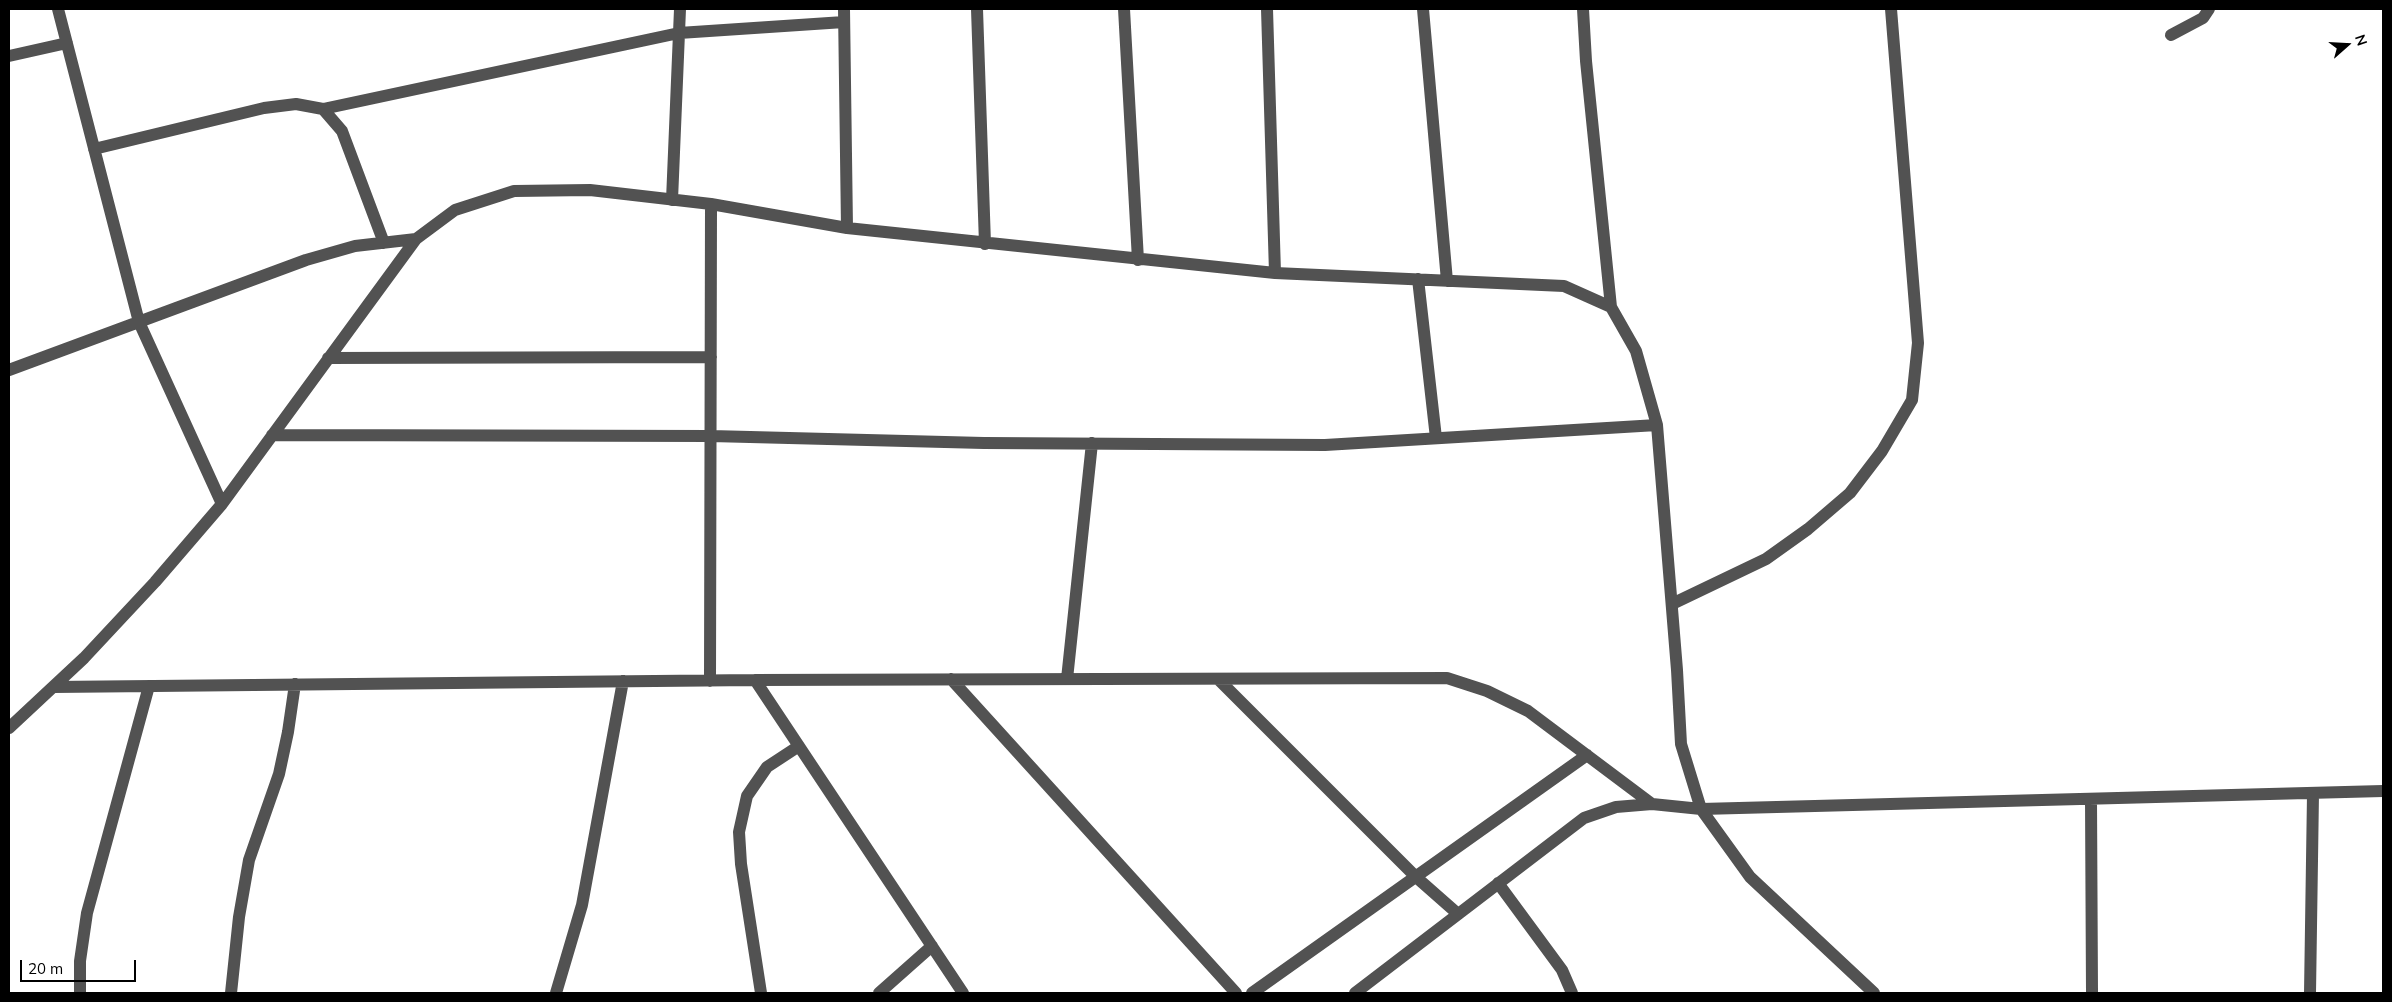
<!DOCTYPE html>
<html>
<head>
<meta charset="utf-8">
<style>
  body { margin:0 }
  #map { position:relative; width:2392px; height:1002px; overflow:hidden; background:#fff; font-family:Mulish,sans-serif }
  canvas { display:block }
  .frame { position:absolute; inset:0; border:10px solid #000; pointer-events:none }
  .north { position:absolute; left:2322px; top:20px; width:50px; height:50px; -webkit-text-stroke:4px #fff; paint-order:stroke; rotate:71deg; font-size:14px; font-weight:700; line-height:20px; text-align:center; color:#000 }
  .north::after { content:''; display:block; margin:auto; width:18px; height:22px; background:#000; clip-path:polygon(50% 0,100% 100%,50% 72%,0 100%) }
  .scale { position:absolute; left:20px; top:960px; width:116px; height:22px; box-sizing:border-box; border:2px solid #000; border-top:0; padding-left:6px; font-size:15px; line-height:18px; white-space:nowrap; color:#000; -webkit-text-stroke:4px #fff; paint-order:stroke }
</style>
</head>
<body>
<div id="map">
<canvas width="2392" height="1002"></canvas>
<div class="frame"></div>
<div class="north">N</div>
<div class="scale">20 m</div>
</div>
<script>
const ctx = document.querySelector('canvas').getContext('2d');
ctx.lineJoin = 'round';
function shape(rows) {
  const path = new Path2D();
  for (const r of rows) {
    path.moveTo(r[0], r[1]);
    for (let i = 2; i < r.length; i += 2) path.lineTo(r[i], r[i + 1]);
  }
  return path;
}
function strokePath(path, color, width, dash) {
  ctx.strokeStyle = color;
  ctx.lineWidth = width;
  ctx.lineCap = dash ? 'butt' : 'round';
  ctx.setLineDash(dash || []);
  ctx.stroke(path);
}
const minor = shape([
  [58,9,139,322,222,504],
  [844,9,847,228],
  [977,9,985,244],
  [1124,9,1138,260],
  [1267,9,1275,273],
  [1423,9,1447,281],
  [1583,9,1586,61,1611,307],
  [2171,35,2203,18,2209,9],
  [9,56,67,43],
  [323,109,679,33,844,22],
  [94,149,264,108,296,104,323,109,342,131,384,243],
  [672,200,680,9],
  [1418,279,1436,438],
  [328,358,711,357],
  [9,370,306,260,355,246,416,239],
  [272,435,711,436,984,443,1325,445,1657,425],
  [1672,604,1766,559,1808,529,1850,493,1882,451,1912,400,1918,343,1891,9],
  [951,679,1236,993],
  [1067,679,1092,443],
  [1218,679,1416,877,1458,914],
  [755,680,963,993],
  [710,681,711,204],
  [53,687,755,680,1447,678,1487,691,1528,711,1652,804],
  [9,728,84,658,155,582,222,504,416,239,455,210,514,191,590,190,711,204,847,228,1275,273,1564,286,1611,307,1636,351,1657,425,1677,670,1681,744,1701,809,1750,877,1874,993],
  [2091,800,2092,993],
  [1498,883,1562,970,1572,993],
  [80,993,80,961,87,913,149,686],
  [231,993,239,917,249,860,279,774,288,732,295,684],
  [556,993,582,905,623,681],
  [761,993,741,864,739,832,747,796,767,767,799,746],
  [879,993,932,946],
  [1252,993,1587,755],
  [1355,993,1584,818,1616,807,1652,804,1701,809,2383,791],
  [2310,993,2313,794]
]);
strokePath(minor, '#525252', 12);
</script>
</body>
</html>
